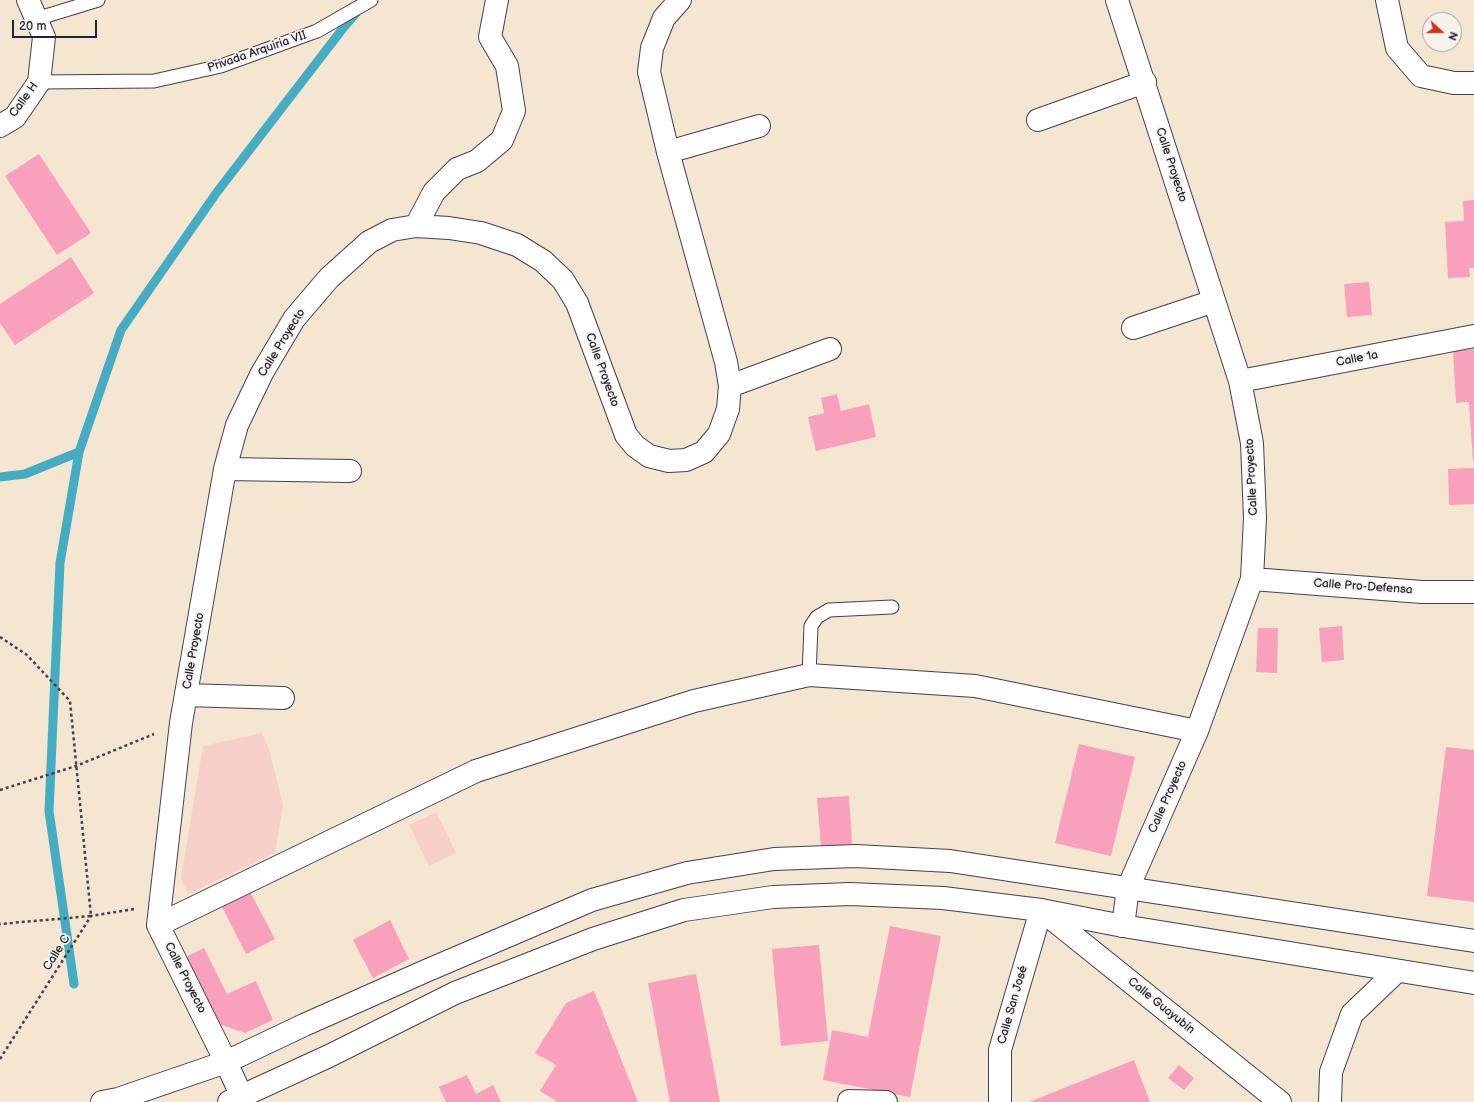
<!DOCTYPE html>
<html>
<head>
<meta charset="utf-8">
<style>
  body { margin:0 }
  #map { position:relative; width:1474px; height:1102px; overflow:hidden; background:#f4e6d0; font-family:"Balsamiq Sans",sans-serif }
  canvas { display:block }
  .north { position:absolute; left:1422px; top:12px; width:40px; height:40px; box-sizing:border-box; background:#f7f3e8; border:1px solid #a29fa3; border-radius:50%; rotate:111deg; font-size:11px; font-weight:700; line-height:16px; text-align:center; color:#22223b }
  .north::after { content:''; display:block; margin:auto; width:14px; height:18px; background:#c8321e; clip-path:polygon(50% 0,100% 100%,50% 72%,0 100%) }
  .scale { position:absolute; left:12px; top:20px; width:85px; height:18px; box-sizing:border-box; border:2px solid #22223b; border-top:0; padding-left:5px; font-size:12px; line-height:14px; white-space:nowrap; color:#22223b; -webkit-text-stroke:3px #f7f3e8; paint-order:stroke }
</style>
</head>
<body>
<div id="map">
<canvas width="1474" height="1102"></canvas>
<div class="north">N</div>
<div class="scale">20 m</div>
</div>
<script>
const ctx = document.querySelector('canvas').getContext('2d');
ctx.lineJoin = 'round';
function paint(path, color) {
  ctx.fillStyle = color;
  ctx.fill(path, 'evenodd');
}
function shape(rows) {
  const path = new Path2D();
  for (const r of rows) {
    path.moveTo(r[0], r[1]);
    for (let i = 2; i < r.length; i += 2) path.lineTo(r[i], r[i + 1]);
  }
  return path;
}
function strokePath(path, color, width, dash) {
  ctx.strokeStyle = color;
  ctx.lineWidth = width;
  ctx.lineCap = dash ? 'butt' : 'round';
  ctx.setLineDash(dash || []);
  ctx.stroke(path);
}
function label(font, color, halo, rows, align = 'center') {
  ctx.font = font + ' "Balsamiq Sans",sans-serif';
  ctx.lineWidth = 3.5;
  ctx.setLineDash([]);
  ctx.textBaseline = 'middle';
  ctx.strokeStyle = halo;
  ctx.fillStyle = color;
  for (const [text, x, y, turn = 0] of rows) {
    ctx.save();
    ctx.translate(x, y);
    ctx.rotate((+turn || 0) * Math.PI / 180);
    ctx.textAlign = isNaN(turn) ? turn : align;
    if (halo) ctx.strokeText(text, 0, 0);
    ctx.fillText(text, 0, 0);
    ctx.restore();
  }
}
const built = shape([
  [262,733,269,749,283,805,275,853,188,894,181,878,203,746],
  [436,812,456,853,429,866,409,825]
]);
const stream = shape([
  [0,477,25,474,79,452],
  [74,984,49,811,60,563,79,452,121,330,217,192,344,27,357,12]
]);
const building = shape([
  [39,154,91,233,57,255,5,176],
  [1474,200,1474,268,1469,268,1470,277,1448,278,1445,222,1464,221,1463,201],
  [71,257,94,293,15,345,0,323,0,304],
  [1369,282,1372,315,1347,317,1344,284],
  [1474,349,1474,461,1473,461,1469,402,1456,403,1453,351],
  [837,394,841,411,869,404,876,437,816,451,808,417,824,413,821,398],
  [1474,468,1474,504,1449,505,1448,469],
  [1342,626,1344,660,1322,662,1319,628],
  [1258,628,1278,628,1277,673,1256,672],
  [1079,744,1135,757,1111,856,1055,843],
  [1446,747,1474,750,1474,902,1427,896],
  [849,796,852,844,821,847,817,798],
  [250,892,275,939,246,954,222,907],
  [390,920,409,959,373,978,353,940],
  [890,926,941,936,910,1097,823,1080,832,1030,868,1037],
  [819,945,828,1041,781,1046,772,949],
  [204,948,227,994,256,981,273,1020,245,1033,216,1023,184,958],
  [696,974,720,1102,670,1102,648,983],
  [594,991,638,1102,558,1102,540,1091,556,1065,535,1053,566,1003],
  [1134,1060,1150,1102,1029,1102],
  [1179,1065,1194,1078,1184,1090,1168,1078],
  [467,1075,476,1094,493,1085,501,1102,446,1102,439,1087]
]);
const path = shape([
  [0,637,27,655,70,701,91,916,0,924],
  [0,790,76,766,154,734],
  [0,1059,91,916,134,909]
]);
const service = shape([
  [36,19,98,0],
  [39,82,154,81,221,66,317,31,371,0],
  [809,675,811,626,817,617,829,610,892,607]
]);
const minor = shape([
  [1117,0,1240,381,1252,443,1255,518,1252,579,1197,731,1128,888,1123,926],
  [1387,0,1397,48,1421,76,1454,83,1474,83],
  [1038,120,1145,82],
  [0,126,15,117,39,82,44,37,28,0],
  [668,152,759,126],
  [416,226,434,192,457,169,477,161,502,140,514,111,507,66,490,37,497,0],
  [1133,328,1214,301],
  [1240,381,1474,336],
  [730,386,830,349],
  [225,469,350,471],
  [1252,579,1422,592,1474,592],
  [186,695,283,698],
  [158,925,476,771,694,701,809,675,975,686,1197,731],
  [226,1062,158,925,181,723,225,469,237,425,262,373,294,319,329,278,369,242,392,230,416,226,449,228,481,233,517,245,543,261,563,280,577,303,626,435,635,446,649,456,669,461,686,460,704,452,719,434,728,409,730,386,726,362,668,152,649,72,652,48,664,18,680,0],
  [849,1101,886,1102],
  [1000,1102,1000,1050,1041,910,1280,1102]
]);
const secondary = shape([
  [226,1062,242,1097],
  [102,1102,118,1099,226,1062,304,1025,428,970,592,900,687,873,774,859,856,856,950,861,1474,941],
  [229,1102,329,1056,455,993,593,939,684,910,773,897,850,894,943,898,1041,910,1123,926,1474,983],
  [1330,1102,1331,1072,1352,1014,1397,971]
]);
const streetNames = [
  ["Privada Arquiria VII",257,52,-19],
  ["Calle H",24,100,-54],
  ["Calle Proyecto",1171,165,72],
  ["Calle Proyecto",282,343,-58],
  ["Calle 1a",1357,359,-11],
  ["Calle Proyecto",602,370,70],
  ["Calle Proyecto",1252,477,-93],
  ["Calle Pro-Defensa",1363,587,4],
  ["Calle Proyecto",194,651,-80],
  ["Calle Proyecto",1168,797,-66],
  ["Calle C",57,953,-58],
  ["Calle Proyecto",185,978,63],
  ["Calle San José",1013,1005,-74],
  ["Calle Guayubín",1161,1006,39]
];
paint(built, '#f7d1c8');
strokePath(stream, '#44adc3', 9);
paint(building, '#f9a0bc');
strokePath(service, '#423f51', 15);
strokePath(minor, '#423f51', 24);
strokePath(secondary, '#423f51', 24);
strokePath(path, '#423f51', 2.5, [3, 3]);
strokePath(service, '#fff', 13);
strokePath(minor, '#fff', 22);
strokePath(secondary, '#fff', 22);
label('12px', '#22223b', '#f7f3e8', streetNames);
</script>
</body>
</html>
